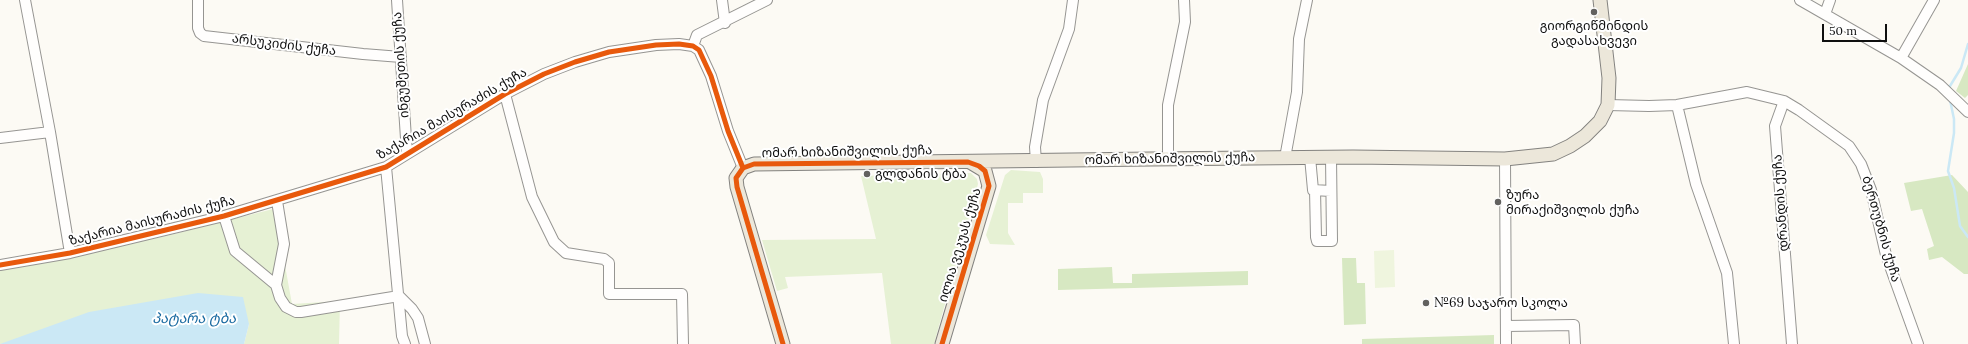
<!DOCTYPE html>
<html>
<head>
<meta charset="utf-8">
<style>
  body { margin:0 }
  #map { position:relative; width:1968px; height:344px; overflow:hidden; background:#fcfaf4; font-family:Lora,serif }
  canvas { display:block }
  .scale { position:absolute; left:1822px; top:24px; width:65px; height:18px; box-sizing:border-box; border:2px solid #0f0f0f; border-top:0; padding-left:5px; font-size:12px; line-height:14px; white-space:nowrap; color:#0f0f0f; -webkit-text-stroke:3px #fff; paint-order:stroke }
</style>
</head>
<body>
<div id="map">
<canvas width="1968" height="344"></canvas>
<div class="scale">50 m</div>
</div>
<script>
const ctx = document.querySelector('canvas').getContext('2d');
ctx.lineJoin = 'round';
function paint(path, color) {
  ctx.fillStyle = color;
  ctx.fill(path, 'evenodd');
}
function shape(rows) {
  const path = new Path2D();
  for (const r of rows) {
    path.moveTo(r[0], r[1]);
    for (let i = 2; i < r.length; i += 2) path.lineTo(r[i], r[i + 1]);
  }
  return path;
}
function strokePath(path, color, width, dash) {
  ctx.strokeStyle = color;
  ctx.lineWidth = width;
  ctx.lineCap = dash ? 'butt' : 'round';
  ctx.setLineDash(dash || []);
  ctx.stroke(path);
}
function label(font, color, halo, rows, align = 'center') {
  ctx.font = font + ' Lora,"Noto Sans Georgian",serif';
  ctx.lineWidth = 4;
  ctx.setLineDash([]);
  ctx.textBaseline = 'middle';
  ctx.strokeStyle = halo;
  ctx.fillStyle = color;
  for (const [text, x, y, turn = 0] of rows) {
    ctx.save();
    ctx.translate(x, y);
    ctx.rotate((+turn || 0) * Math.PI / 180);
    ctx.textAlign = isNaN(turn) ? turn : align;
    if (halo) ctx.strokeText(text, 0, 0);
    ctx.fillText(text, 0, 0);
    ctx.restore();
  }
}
const green = shape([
  [1011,170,1040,172,1043,179,1043,193,1023,193,1023,203,1008,203,1008,233,1015,245,990,244,986,235,1005,175],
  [971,173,977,179,978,184,934,344,891,344,882,273,785,277,788,288,777,291,762,240,876,239,861,176],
  [277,208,276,216,292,304,340,301,339,344,244,344,249,324,0,344,0,270,166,236]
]);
const forest = shape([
  [1968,64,1968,95,1965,98,1956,91],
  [1952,175,1968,192,1968,274,1964,274,1942,257,1929,260,1927,249,1934,246,1922,209,1911,211,1904,183],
  [1342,258,1356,258,1357,283,1365,283,1366,324,1344,325],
  [1112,267,1113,283,1132,283,1132,274,1248,271,1248,285,1058,290,1058,269],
  [1494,335,1494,344,1362,344,1362,339]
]);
const pitch = shape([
  [1394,250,1395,287,1375,288,1374,251]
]);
const water = shape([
  [198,293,243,297,249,324,244,344,0,344,89,312]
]);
const stream = shape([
  [1950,86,1961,68,1968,44],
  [1950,100,1954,119,1954,133,1948,171,1954,188,1960,226,1968,237]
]);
const minor = shape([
  [25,0,50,132,70,253],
  [198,0,198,28,200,33,204,36,363,54,401,57],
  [397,0,407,154],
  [722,0,725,23],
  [1800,0,1901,58,1940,85,1968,112],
  [1825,14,1830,0],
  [693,46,697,35,767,0],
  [1901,58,1934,0],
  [505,94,532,197,554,242,566,253,604,259,609,263,609,294,682,294,683,344],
  [1784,101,1775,126,1792,344],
  [1608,105,1649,106,1677,105,1747,92,1784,101,1799,110,1849,146,1861,164,1871,190,1886,255,1918,344],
  [1677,105,1696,184,1727,273,1734,344],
  [0,138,50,132],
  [1310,157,1313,190,1331,191],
  [1285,158,1297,92,1299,39,1307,0],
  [1168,159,1168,105,1185,22,1184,0],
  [1505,159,1506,344],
  [1036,162,1035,147,1043,100,1069,29,1073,0],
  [386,167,402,336,405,344],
  [1315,190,1316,237,1317,241,1332,241,1331,157],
  [277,201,284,244,276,285,280,298,286,307,296,312,301,312,399,296,412,309,418,318,425,344],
  [224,216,235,251,276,285],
  [0,265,70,253,224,216,386,167,505,94,544,74,575,62,609,52,656,45,679,44,693,46,699,50,711,76,728,131,743,168],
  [1506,326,1574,325,1575,344]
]);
const major = shape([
  [783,344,737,187,736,178,743,168,754,164,1151,159,1353,157,1505,159,1553,154,1570,146,1585,136,1600,121,1608,105,1609,78,1600,0],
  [942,344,989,186,985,171,970,162]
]);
const cycleway = shape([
  [0,265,70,253,224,216,386,167,505,94,544,74,575,62,609,52,656,45,679,44,693,46,699,50,711,76,728,131,743,168],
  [783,344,737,187,736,178,743,168,754,164,968,162,979,166,985,171,989,186,942,344]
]);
const markers = [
  [1594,12,4,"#62615f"],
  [867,174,4,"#62615f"],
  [1498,202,4,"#62615f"],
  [1426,303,4,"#62615f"]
];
const poiNames = [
  ["გიორგიწმინდის",1594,26,"center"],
  ["გადასახვევი",1594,41,"center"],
  ["გლდანის ტბა",875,174],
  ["ზურა",1506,195],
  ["მირაქიშვილის ქუჩა",1506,210],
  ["№69 საჯარო სკოლა",1434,303]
];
const streetNames = [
  ["არსუკიძის ქუჩა",284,45,7],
  ["ინგუშეთის ქუჩა",401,65,-94],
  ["ზაქარია მაისურაძის ქუჩა",452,114,-30],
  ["ომარ ხიზანიშვილის ქუჩა",847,152,-1],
  ["ომარ ხიზანიშვილის ქუჩა",1170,159,-1],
  ["დრანდის ქუჩა",1781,203,-94],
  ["ზაქარია მაისურაძის ქუჩა",152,221,-14],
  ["ბერთუბნის ქუჩა",1881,229,74],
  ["ილია ვეკუას ქუჩა",960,245,-73]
];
const waterNames = [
  ["პატარა ტბა",194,319]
];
paint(green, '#e6f1d4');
paint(forest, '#d7e8c2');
paint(pitch, '#eff5de');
paint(water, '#cbe8f5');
strokePath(stream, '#cbe8f5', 2.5);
strokePath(minor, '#969592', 12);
strokePath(major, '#83827f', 15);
strokePath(minor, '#fffefd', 10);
strokePath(major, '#ece7da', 13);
strokePath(cycleway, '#e8590c', 5);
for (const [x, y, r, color] of markers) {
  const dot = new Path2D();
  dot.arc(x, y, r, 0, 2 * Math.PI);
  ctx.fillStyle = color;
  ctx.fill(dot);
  strokePath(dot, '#fff', 1.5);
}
label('13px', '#0f0f0f', '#fff', poiNames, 'left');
label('13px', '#0f0f0f', '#fff', streetNames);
label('italic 14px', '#1869a0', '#fff', waterNames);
</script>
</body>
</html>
